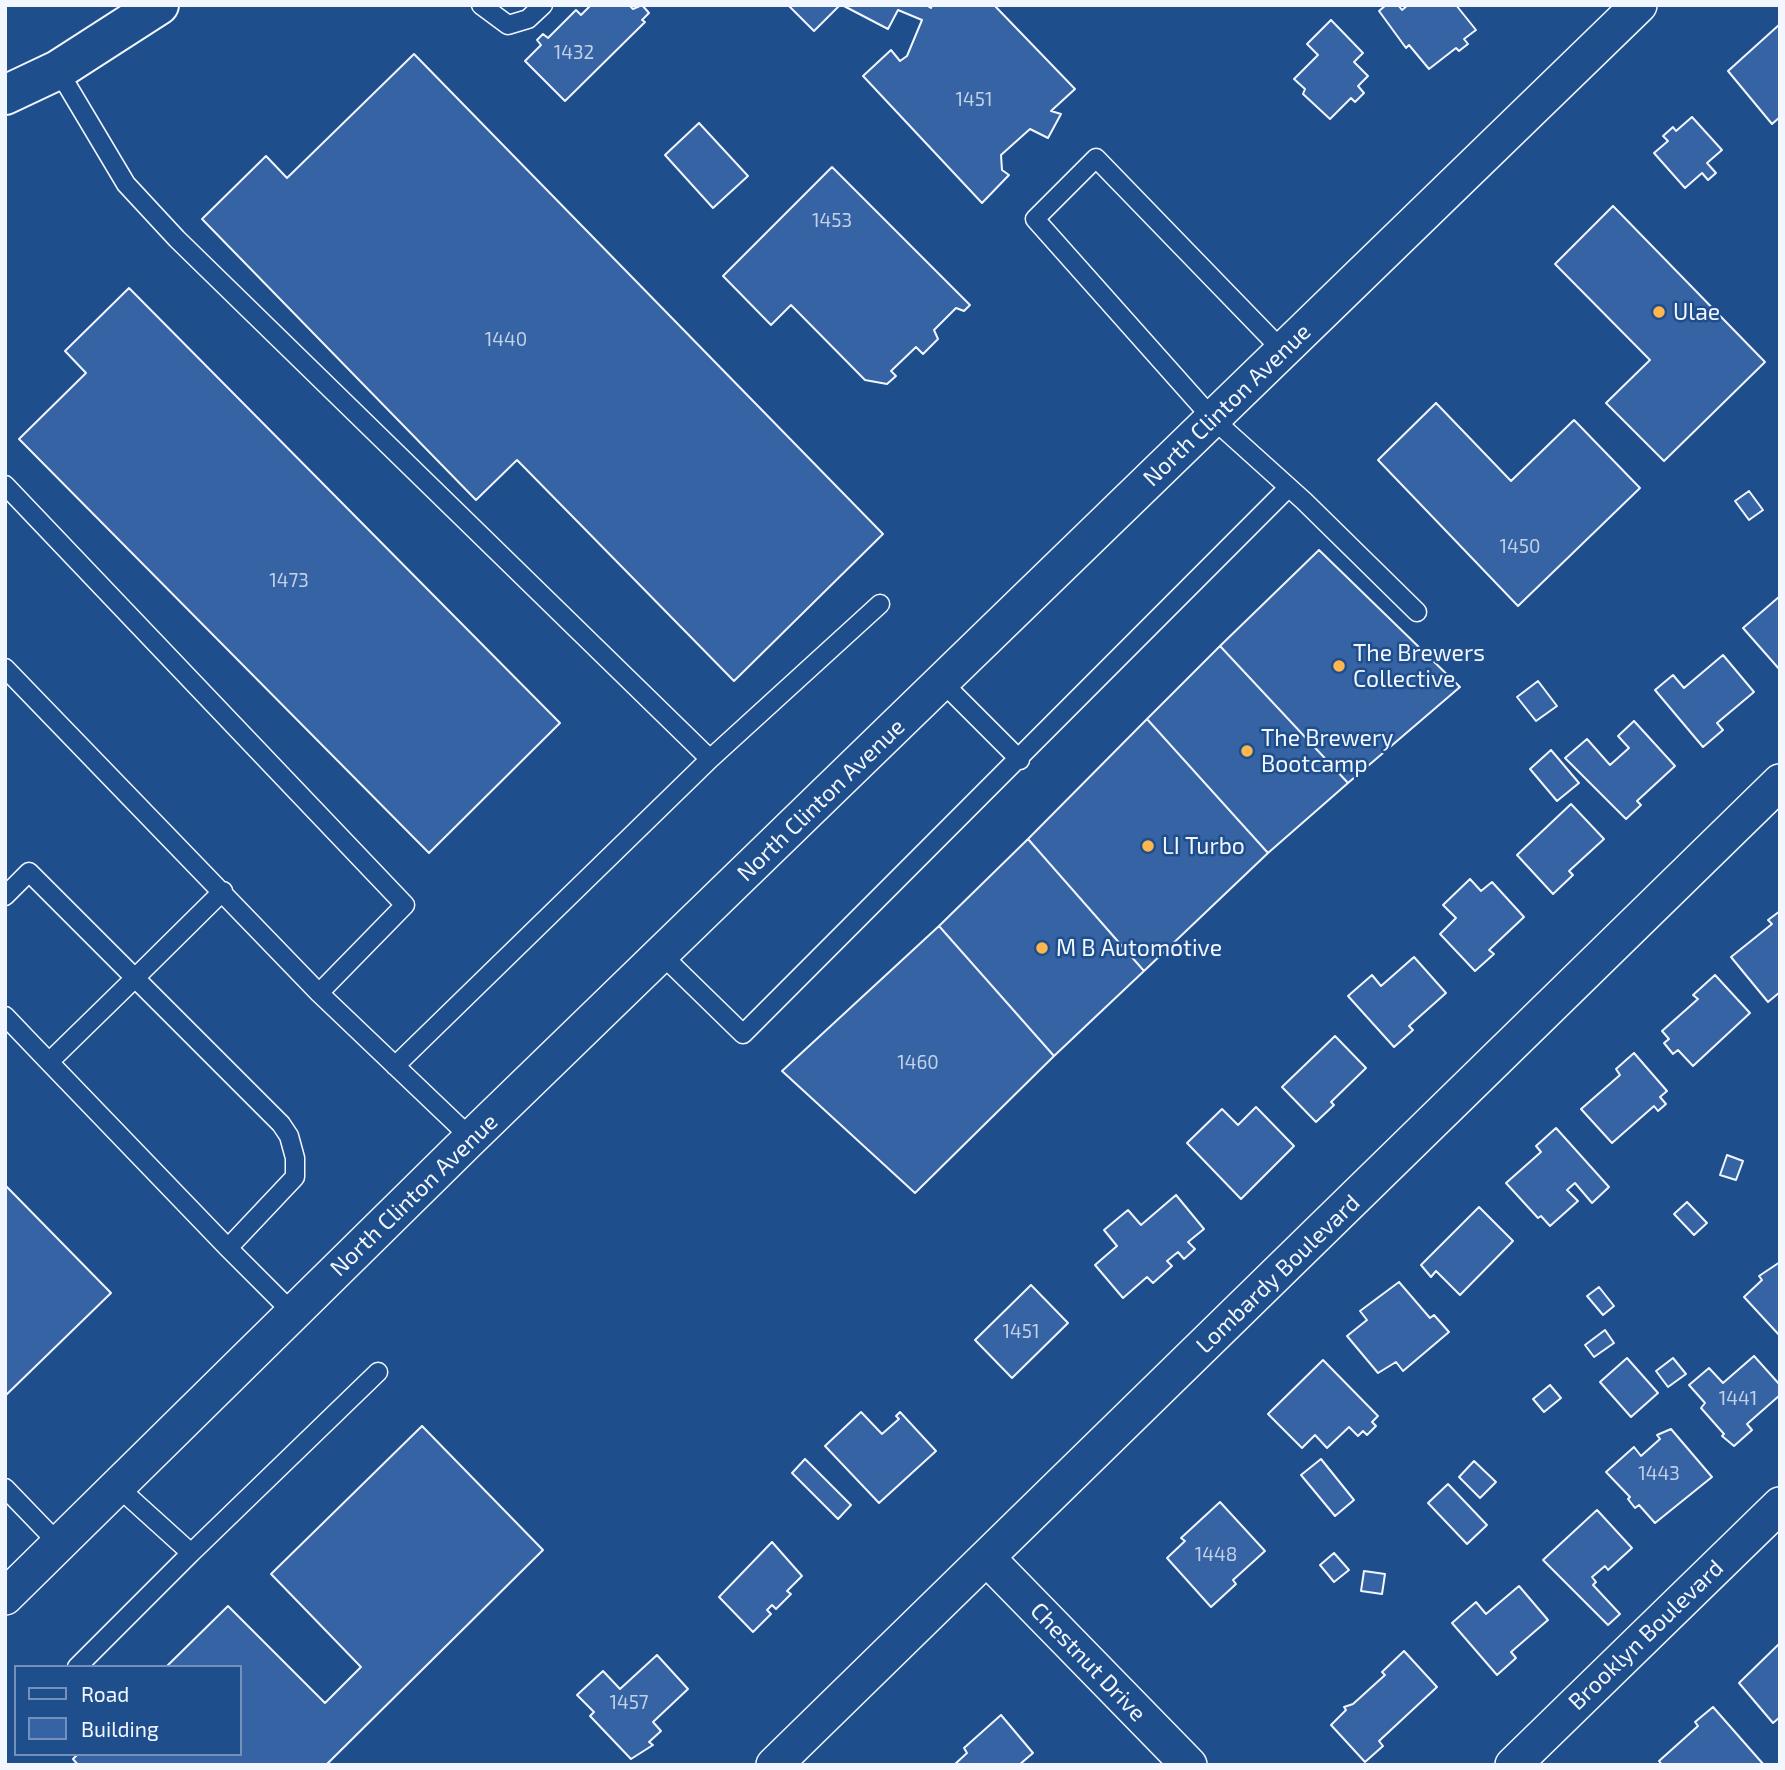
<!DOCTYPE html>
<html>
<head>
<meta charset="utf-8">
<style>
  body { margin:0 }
  #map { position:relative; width:1785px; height:1770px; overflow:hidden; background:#1f4e8c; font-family:"Exo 2",sans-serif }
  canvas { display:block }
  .frame { position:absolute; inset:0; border:7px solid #f2f6ff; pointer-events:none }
  .legend { position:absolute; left:14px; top:1665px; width:228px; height:91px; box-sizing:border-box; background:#1f4e8c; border:2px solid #7391ba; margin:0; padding:9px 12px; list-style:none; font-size:21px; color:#f2f6ff }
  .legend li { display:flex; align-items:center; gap:14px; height:35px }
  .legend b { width:35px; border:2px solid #7391ba }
</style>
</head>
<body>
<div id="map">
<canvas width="1785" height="1770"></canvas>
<div class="frame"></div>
<ul class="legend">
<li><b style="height:9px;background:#1f4e8c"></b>Road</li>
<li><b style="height:19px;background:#3563a3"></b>Building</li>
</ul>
</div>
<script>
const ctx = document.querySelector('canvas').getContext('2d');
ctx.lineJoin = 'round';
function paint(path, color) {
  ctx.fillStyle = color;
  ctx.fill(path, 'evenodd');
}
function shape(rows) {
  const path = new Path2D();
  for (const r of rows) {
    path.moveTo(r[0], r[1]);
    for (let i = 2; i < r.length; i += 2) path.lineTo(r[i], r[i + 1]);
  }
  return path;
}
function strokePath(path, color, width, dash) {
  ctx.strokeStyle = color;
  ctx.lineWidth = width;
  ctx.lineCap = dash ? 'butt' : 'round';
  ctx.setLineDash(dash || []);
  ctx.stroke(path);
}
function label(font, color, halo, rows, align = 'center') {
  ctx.font = font + ' "Exo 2",sans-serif';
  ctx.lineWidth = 5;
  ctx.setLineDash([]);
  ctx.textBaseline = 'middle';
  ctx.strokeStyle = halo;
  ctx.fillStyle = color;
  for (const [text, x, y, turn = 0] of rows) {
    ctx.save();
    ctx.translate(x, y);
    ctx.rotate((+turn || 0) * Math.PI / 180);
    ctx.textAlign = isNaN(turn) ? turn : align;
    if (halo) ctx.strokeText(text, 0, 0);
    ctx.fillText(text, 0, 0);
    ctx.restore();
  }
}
const building = shape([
  [591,5,629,5,633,9,642,5,649,13,642,20,645,22,565,101,525,61,541,45,537,40,543,34,548,38,576,10,581,15,591,5],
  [788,5,840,5,814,31,788,5],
  [842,5,926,5,931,8,932,5,994,5,1075,89,1051,111,1061,114,1048,138,1030,129,1001,155,1002,170,1009,175,982,203,863,76,891,50,900,61,907,56,922,20,898,10,888,29,842,5],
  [1386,5,1398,5,1402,10,1408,5,1456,5,1476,30,1464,39,1468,44,1459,51,1456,48,1429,69,1409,45,1406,48,1379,11,1386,5],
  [1331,20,1363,53,1354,62,1368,76,1358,86,1364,93,1355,102,1351,98,1330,119,1303,94,1305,89,1294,79,1318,55,1307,44,1331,20],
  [1780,24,1780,117,1772,124,1728,71,1780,24],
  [414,54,883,534,734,681,517,460,476,500,202,219,266,156,287,178,414,54],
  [1692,117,1722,150,1707,163,1716,173,1708,180,1702,173,1685,188,1654,153,1668,141,1663,136,1673,127,1676,131,1692,117],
  [699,123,748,176,713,208,665,155,699,123],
  [832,167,970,305,964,311,956,308,934,330,938,339,923,354,916,347,891,371,896,376,887,384,865,380,791,305,771,325,723,276,832,167],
  [1613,206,1765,362,1664,461,1606,403,1650,360,1555,264,1613,206],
  [129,288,560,723,429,853,19,439,86,373,65,351,129,288],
  [1436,403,1511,481,1574,420,1640,488,1518,606,1378,460,1436,403],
  [1749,491,1763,510,1749,520,1735,501,1749,491],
  [1319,550,1460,687,1348,783,1220,646,1319,550],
  [1780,596,1780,670,1743,628,1780,596],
  [1220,646,1348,783,1268,853,1147,719,1220,646],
  [1723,655,1754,692,1717,723,1723,730,1703,747,1655,690,1673,675,1684,688,1723,655],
  [1538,681,1557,706,1536,721,1517,697,1538,681],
  [1147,719,1268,853,1144,971,1028,839,1147,719],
  [1634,721,1675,766,1637,801,1641,805,1626,819,1565,758,1587,739,1610,765,1629,748,1618,736,1634,721],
  [1551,750,1579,783,1557,801,1530,769,1551,750],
  [1571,804,1604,839,1569,871,1573,875,1553,894,1517,855,1571,804],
  [1028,839,1144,971,1054,1056,939,926,1028,839],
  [1470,879,1481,891,1492,882,1524,917,1489,950,1494,954,1475,971,1440,934,1456,918,1443,905,1470,879],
  [1780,911,1780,992,1768,1002,1731,957,1772,924,1768,920,1780,911],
  [939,926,1054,1056,915,1193,782,1071,939,926],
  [1414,957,1446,993,1409,1026,1413,1030,1394,1047,1348,996,1372,975,1381,986,1414,957],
  [1715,975,1750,1013,1693,1066,1678,1050,1673,1054,1664,1043,1669,1039,1662,1031,1698,999,1693,995,1715,975],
  [1335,1036,1366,1068,1331,1102,1334,1105,1316,1122,1282,1087,1335,1036],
  [1634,1053,1667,1091,1660,1097,1666,1104,1658,1111,1654,1106,1612,1143,1581,1109,1620,1075,1616,1069,1634,1053],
  [1256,1107,1294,1146,1241,1199,1187,1143,1222,1109,1238,1125,1256,1107],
  [1556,1128,1609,1187,1592,1203,1575,1183,1567,1190,1578,1201,1550,1226,1541,1216,1538,1218,1506,1183,1541,1152,1536,1146,1556,1128],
  [1727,1155,1743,1161,1736,1180,1720,1175,1727,1155],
  [5,1185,111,1293,5,1396,5,1185],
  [1176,1195,1204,1229,1188,1242,1195,1249,1184,1259,1178,1252,1167,1261,1172,1266,1153,1283,1147,1277,1123,1298,1095,1265,1117,1246,1104,1230,1128,1210,1141,1225,1176,1195],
  [1687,1202,1707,1223,1694,1235,1674,1214,1687,1202],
  [1479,1207,1513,1241,1460,1295,1436,1271,1431,1277,1421,1265,1479,1207],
  [1780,1262,1780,1336,1744,1297,1762,1280,1759,1276,1780,1262],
  [1399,1282,1430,1318,1434,1315,1449,1332,1403,1371,1396,1362,1378,1373,1347,1336,1367,1320,1360,1311,1399,1282],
  [1031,1285,1068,1323,1012,1378,975,1340,1031,1285],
  [1599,1287,1614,1306,1603,1315,1587,1296,1599,1287],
  [1605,1330,1614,1343,1594,1357,1585,1345,1605,1330],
  [1754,1356,1780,1385,1780,1395,1747,1424,1752,1430,1734,1446,1722,1436,1724,1434,1701,1408,1705,1403,1689,1385,1709,1368,1723,1383,1754,1356],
  [1627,1358,1658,1393,1631,1417,1600,1382,1627,1358],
  [1673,1358,1686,1374,1668,1387,1656,1371,1673,1358],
  [1323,1360,1378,1416,1372,1422,1376,1426,1367,1435,1363,1431,1358,1436,1349,1427,1327,1448,1315,1435,1302,1448,1268,1414,1323,1360],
  [1550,1385,1561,1398,1544,1412,1533,1399,1550,1385],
  [861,1412,882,1434,899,1419,896,1416,900,1412,936,1451,879,1503,825,1446,861,1412],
  [422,1426,543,1550,326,1765,78,1765,73,1759,78,1754,240,1754,240,1667,166,1667,228,1606,325,1703,361,1667,271,1574,422,1426],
  [1671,1429,1712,1477,1655,1523,1639,1505,1635,1508,1628,1499,1630,1497,1606,1472,1634,1447,1641,1456,1660,1439,1657,1435,1671,1429],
  [805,1459,851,1505,838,1519,792,1473,805,1459],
  [1321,1459,1354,1500,1335,1516,1301,1475,1321,1459],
  [1474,1461,1496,1482,1480,1498,1459,1477,1474,1461],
  [1448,1484,1487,1525,1467,1544,1428,1503,1448,1484],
  [1220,1502,1265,1551,1233,1580,1236,1584,1211,1607,1167,1558,1185,1541,1181,1538,1220,1502],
  [1597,1510,1632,1548,1608,1570,1605,1566,1592,1577,1596,1582,1593,1585,1620,1614,1608,1625,1543,1560,1597,1510],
  [772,1542,802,1576,787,1591,791,1594,776,1609,772,1605,767,1610,771,1614,753,1632,719,1597,772,1542],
  [1334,1553,1349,1570,1334,1582,1320,1565,1334,1553],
  [1364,1571,1385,1574,1382,1594,1361,1591,1364,1571],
  [1519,1586,1548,1620,1511,1652,1516,1658,1497,1675,1452,1623,1476,1602,1486,1614,1519,1586],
  [1780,1643,1780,1717,1773,1723,1739,1683,1780,1643],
  [1404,1651,1437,1687,1379,1741,1383,1746,1365,1762,1331,1725,1346,1710,1344,1707,1353,1704,1385,1675,1382,1672,1404,1651],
  [657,1655,688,1689,653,1722,661,1731,649,1742,653,1745,631,1759,590,1716,594,1712,577,1695,603,1671,620,1689,657,1655],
  [1713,1707,1764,1765,1662,1765,1659,1761,1698,1726,1695,1722,1713,1707],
  [1001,1715,1033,1753,1019,1765,954,1765,967,1753,964,1748,1001,1715]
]);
const service = shape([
  [481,5,508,25,528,19,543,5],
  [58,70,126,184,177,239,710,759,395,1066],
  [1283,351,1096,158,1035,219,1213,419,1304,501,1417,612],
  [5,485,405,905,319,993],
  [5,668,319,993,471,1138],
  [942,682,1020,760],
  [710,759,880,604],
  [5,896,29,872,135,978,223,891],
  [661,954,743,1034,1288,488],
  [5,1016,49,1062],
  [228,1248,295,1177,295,1158,289,1136,281,1124,135,978,49,1062,228,1248,293,1313],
  [5,1488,59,1544],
  [191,1553,378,1372],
  [77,1667,191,1553,118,1487]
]);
const minor = shape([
  [987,1558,1189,1765],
  [5,1597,471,1138,1639,5],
  [774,1765,1780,782],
  [1513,1765,1780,1505]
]);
const secondary = shape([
  [5,95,58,70,159,5]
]);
const markers = [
  [1659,312,7,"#ffb74d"],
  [1339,666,7,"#ffb74d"],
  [1247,751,7,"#ffb74d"],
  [1148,846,7,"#ffb74d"],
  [1042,948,7,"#ffb74d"]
];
const numberNames = [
  ["1432",574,53],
  ["1451",974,100],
  ["1453",832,221],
  ["1440",506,340],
  ["1450",1520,547],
  ["1473",289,581],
  ["1460",918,1063],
  ["1451",1021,1332],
  ["1441",1738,1399],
  ["1443",1659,1474],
  ["1448",1216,1555],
  ["1457",629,1703]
];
const poiNames = [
  ["Ulae",1673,312],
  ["The Brewers",1353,653],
  ["Collective",1353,679],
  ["The Brewery",1261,738],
  ["Bootcamp",1261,764],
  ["LI Turbo",1162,846],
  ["M B Automotive",1056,948]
];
const streetNames = [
  ["North Clinton Avenue",1227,405,-44],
  ["North Clinton Avenue",821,800,-44],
  ["North Clinton Avenue",414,1195,-44],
  ["Lombardy Boulevard",1278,1274,-44],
  ["Brooklyn Boulevard",1646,1635,-44],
  ["Chestnut Drive",1088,1662,46]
];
paint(building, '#3563a3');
strokePath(building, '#f2f6ff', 2);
strokePath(service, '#f2f6ff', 21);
strokePath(minor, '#f2f6ff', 38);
strokePath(secondary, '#f2f6ff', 42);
strokePath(service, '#1f4e8c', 18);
strokePath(minor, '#1f4e8c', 35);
strokePath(secondary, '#1f4e8c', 38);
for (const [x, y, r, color] of markers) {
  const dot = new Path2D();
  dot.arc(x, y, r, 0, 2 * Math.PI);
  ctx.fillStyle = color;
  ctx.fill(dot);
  strokePath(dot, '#1f4e8c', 2.5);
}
label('19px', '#c3d1e8', null, numberNames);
label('23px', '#f2f6ff', '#1f4e8c', poiNames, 'left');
label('23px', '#f2f6ff', '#1f4e8c', streetNames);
</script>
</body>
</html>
